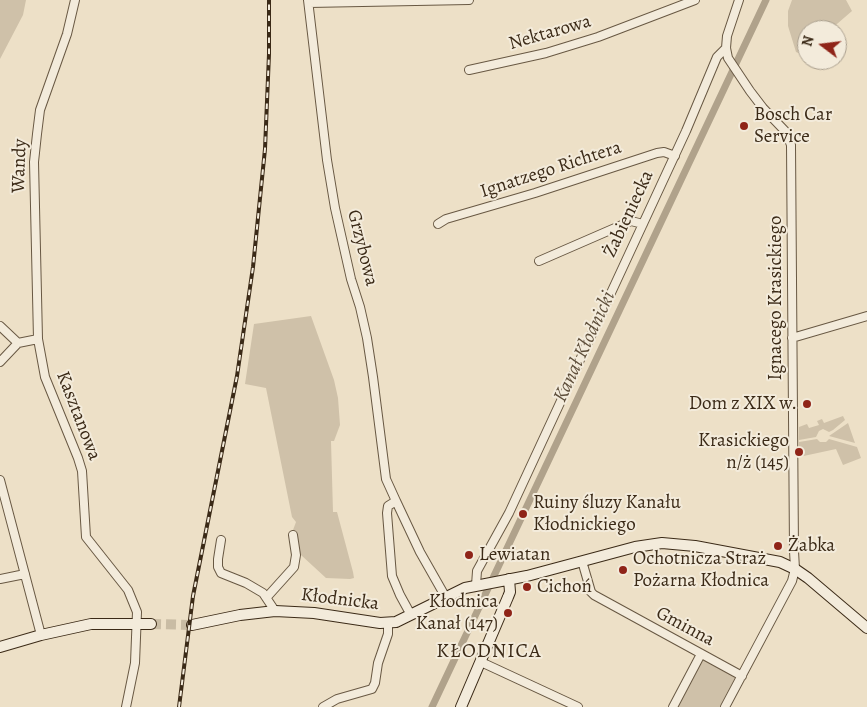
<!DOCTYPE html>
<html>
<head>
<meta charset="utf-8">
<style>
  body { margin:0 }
  #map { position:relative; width:867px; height:707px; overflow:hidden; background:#ede0c7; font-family:Alegreya,serif }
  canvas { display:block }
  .north { position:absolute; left:797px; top:20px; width:50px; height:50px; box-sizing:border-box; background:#f3ebdb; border:1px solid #a99e8d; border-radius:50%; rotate:285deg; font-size:14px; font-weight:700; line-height:20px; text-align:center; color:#3b2a17 }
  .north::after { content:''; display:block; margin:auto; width:18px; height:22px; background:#8f2418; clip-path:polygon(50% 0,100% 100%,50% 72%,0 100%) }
</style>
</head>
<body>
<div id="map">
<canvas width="867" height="707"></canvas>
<div class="north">N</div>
</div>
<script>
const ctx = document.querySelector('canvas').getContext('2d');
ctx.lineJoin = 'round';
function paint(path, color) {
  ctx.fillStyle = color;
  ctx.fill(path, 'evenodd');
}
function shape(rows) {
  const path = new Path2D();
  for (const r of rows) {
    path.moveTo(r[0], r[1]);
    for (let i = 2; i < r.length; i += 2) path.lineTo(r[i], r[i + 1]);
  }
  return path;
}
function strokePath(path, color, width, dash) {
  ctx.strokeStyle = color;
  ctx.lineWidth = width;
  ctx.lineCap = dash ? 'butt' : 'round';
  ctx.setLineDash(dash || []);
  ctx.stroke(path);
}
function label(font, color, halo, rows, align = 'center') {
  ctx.font = font + ' Alegreya,serif';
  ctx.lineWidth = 4;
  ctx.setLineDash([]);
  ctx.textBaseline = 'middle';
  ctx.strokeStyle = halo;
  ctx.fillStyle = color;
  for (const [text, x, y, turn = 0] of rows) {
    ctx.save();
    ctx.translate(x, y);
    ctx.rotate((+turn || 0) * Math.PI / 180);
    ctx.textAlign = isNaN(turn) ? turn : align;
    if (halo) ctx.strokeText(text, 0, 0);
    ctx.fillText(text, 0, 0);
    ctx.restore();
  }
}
const green = shape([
  [0,0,26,0,23,15,0,59],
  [792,0,846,0,852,11,830,30,807,30,807,54,805,56,796,52,788,26,788,11],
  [311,316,334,380,338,398,340,425,334,441,331,441,333,512,337,512,353,572,354,578,350,579,326,578,301,555,293,530,296,522,292,517,266,388,245,384,254,324],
  [843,416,845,420,833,430,829,432,823,429,819,431,816,437,799,440,799,427,807,424,809,428,819,425,817,421,822,419,824,423],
  [848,423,855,443,829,436],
  [817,439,820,442,826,442,829,439,857,447,861,458,843,465,836,449,799,457,799,442],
  [703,659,734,676,736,680,721,707,677,707]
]);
const canal = shape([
  [432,707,766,0]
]);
const secondaryTunnel = shape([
  [151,624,192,625]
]);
const street = shape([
  [75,0,67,34,40,110,37,134,34,162,38,339,45,377,78,458,82,471,86,537,128,590,137,612,135,663,126,707],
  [308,0,327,160,335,208,351,279,360,307,367,338,373,377,386,479,396,501,388,506,387,513,392,576,400,595,411,615],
  [309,3,469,0],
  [469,70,546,53,598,37,695,0],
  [438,224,446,219,535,193,657,153,664,152,675,156],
  [539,261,631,221,643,224],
  [0,326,18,343],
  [792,338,867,316],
  [0,362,18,343,38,339],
  [0,480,41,635],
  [396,501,420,552,445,596],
  [221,540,218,559,218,567,221,573,246,583,263,593,275,611],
  [582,561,591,592,594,595,742,676],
  [0,579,25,574],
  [476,585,477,571,509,513,686,131,717,57,726,48],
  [267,597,294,567,296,555,293,535],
  [481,662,578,707],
  [323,707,337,699,372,689,375,683,378,663,388,634,388,623],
  [673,707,701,654],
  [725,707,792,581,795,569,794,551,791,145,786,132,763,108,750,91,728,58,726,48,727,36,739,0]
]);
const secondary = shape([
  [192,625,240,615,275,611,314,613,380,623,396,622,465,588,527,576,635,547,662,543,695,546,780,562,795,569,808,578,867,628],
  [0,647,41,635,91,624,151,624],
  [461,707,508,597,510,592,509,579]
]);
const rail = shape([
  [179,707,193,596,237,376,253,267,265,149,269,54,269,0]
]);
const markers = [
  [744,126,5,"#8f2418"],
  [807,404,5,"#8f2418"],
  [799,452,5,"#8f2418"],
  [523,514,5,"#8f2418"],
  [778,546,5,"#8f2418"],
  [469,555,5,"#8f2418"],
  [623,570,5,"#8f2418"],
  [527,587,5,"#8f2418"],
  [508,613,5,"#8f2418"]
];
const streetNames = [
  ["Nektarowa",550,33,-16],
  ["Wandy",20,166,-88],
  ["Ignatzego Richtera",551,170,-18],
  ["Żabieniecka",629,214,-65],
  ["Grzybowa",362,248,76],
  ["Ignacego Krasickiego",776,298,-90],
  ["Kasztanowa",78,416,69],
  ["Kłodnicka",340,600,7],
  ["Gminna",685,627,28]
];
const poiNames = [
  ["Bosch Car",754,115],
  ["Service",754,137],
  ["Dom z XIX w.",797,404,"right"],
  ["Krasickiego",789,441,"right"],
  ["n/ż (145)",789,463,"right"],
  ["Ruiny śluzy Kanału",533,503],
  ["Kłodnickiego",533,525],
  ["Żabka",788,546],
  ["Lewiatan",479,555],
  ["Ochotnicza Straż",633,559],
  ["Pożarna Kłodnica",633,581],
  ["Cichoń",537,587],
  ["Kłodnica",498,602,"right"],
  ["Kanał (147)",498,624,"right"]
];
const waterNames = [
  ["Kanał Kłodnicki",585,347,-65]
];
const neighbourhoodNames = [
  ["KŁODNICA",489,652]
];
paint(green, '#cfc1a9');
strokePath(canal, '#b0a28b', 7);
strokePath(secondaryTunnel, '#c9bca4', 10, [10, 5]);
strokePath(street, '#685843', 10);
strokePath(secondary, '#3b2a17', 12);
strokePath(street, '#f3ebdb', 8);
strokePath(secondary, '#f3ebdb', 10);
strokePath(rail, '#3b2a17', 4);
strokePath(rail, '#f3ebdb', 2, [5.5]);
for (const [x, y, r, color] of markers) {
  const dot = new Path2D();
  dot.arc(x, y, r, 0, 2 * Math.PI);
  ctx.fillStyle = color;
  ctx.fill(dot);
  strokePath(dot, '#f3ebdb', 2);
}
label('19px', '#3b2a17', '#f3ebdb', streetNames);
label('19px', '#3b2a17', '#f3ebdb', poiNames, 'left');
label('italic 20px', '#5e4e3a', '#f3ebdb', waterNames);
ctx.letterSpacing = '1px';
label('20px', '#3b2a17', '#f3ebdb', neighbourhoodNames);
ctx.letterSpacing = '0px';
</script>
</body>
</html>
